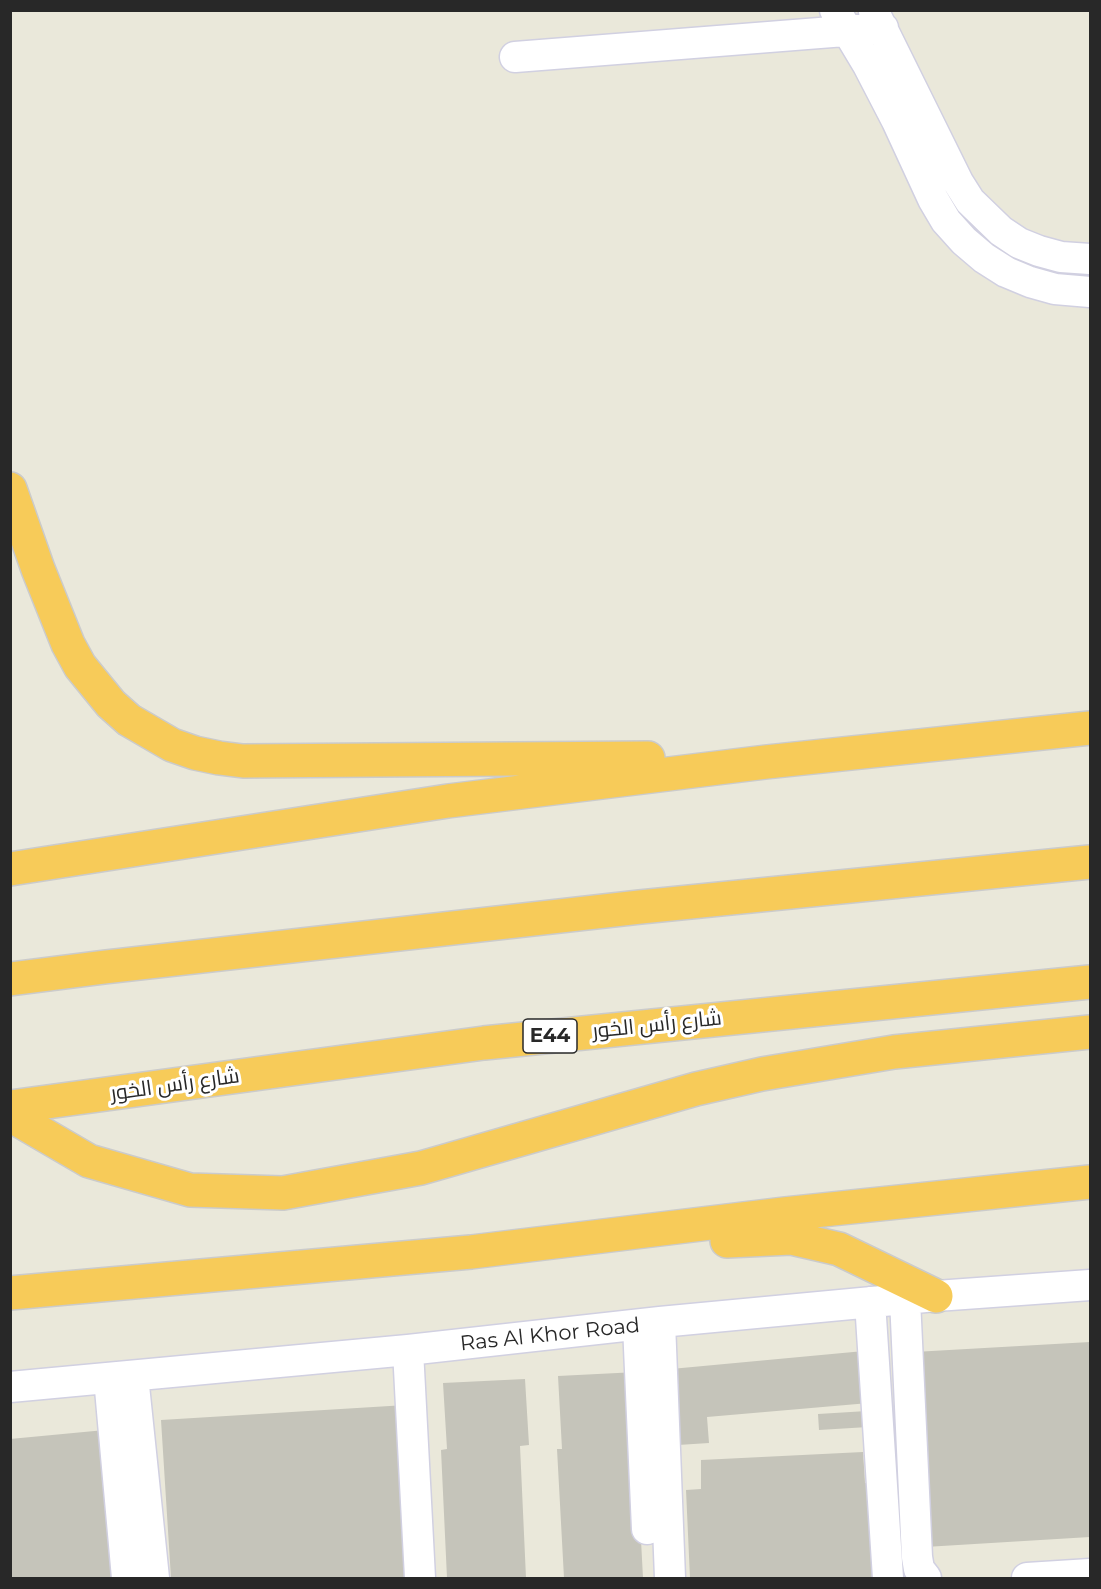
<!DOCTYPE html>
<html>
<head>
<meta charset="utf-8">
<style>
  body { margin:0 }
  #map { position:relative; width:1101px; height:1589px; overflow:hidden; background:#eae8da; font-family:Montserrat,sans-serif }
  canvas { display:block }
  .frame { position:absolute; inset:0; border:12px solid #282828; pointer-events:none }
</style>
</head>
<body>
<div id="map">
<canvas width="1101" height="1589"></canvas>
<div class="frame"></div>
</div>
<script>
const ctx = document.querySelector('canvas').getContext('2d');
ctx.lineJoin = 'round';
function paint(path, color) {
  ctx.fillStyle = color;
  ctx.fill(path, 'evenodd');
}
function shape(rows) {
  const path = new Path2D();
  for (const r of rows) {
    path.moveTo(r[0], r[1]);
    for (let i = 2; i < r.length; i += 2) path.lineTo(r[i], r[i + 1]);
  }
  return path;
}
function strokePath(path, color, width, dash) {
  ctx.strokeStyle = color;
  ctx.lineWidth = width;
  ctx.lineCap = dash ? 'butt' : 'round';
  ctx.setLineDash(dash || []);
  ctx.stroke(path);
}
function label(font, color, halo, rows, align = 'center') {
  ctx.font = font + ' Montserrat,Cairo,sans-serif';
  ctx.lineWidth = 6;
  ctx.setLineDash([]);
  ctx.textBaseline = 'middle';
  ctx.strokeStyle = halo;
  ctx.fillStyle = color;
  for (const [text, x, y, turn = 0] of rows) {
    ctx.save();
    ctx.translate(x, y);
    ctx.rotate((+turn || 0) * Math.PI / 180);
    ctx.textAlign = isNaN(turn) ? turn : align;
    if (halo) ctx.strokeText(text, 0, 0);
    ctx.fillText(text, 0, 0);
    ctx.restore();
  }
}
const building = shape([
  [1090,1342,1090,1537,925,1547,914,1352],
  [864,1351,869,1403,707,1417,709,1443,678,1445,671,1369],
  [637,1372,636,1445,643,1578,564,1578,557,1449,562,1449,558,1376],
  [525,1379,529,1445,520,1446,526,1578,447,1578,441,1450,447,1449,443,1383],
  [406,1405,417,1578,171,1578,161,1420],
  [867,1411,868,1427,819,1430,818,1414],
  [105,1430,120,1578,10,1578,10,1439],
  [863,1452,865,1483,879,1481,883,1578,690,1578,686,1490,701,1489,701,1460]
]);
const minor = shape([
  [835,10,868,65,897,121,933,199,946,221,964,241,984,258,1006,272,1030,282,1055,289,1090,292],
  [874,12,958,182,970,201,1001,231,1019,243,1039,251,1061,257,1090,259],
  [515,57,883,28],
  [905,1299,917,1557,919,1569,926,1578],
  [870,1302,888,1578],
  [660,1322,670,1578],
  [638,1325,647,1529],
  [408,1350,420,1578],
  [133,1376,154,1578],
  [109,1378,127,1578],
  [10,1387,408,1350,660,1322,936,1296,1090,1285],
  [1027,1578,1090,1574]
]);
const highway = shape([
  [10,489,38,569,68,644,80,666,111,704,129,720,172,745,195,753,219,758,243,761,648,758],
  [10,869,448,801,766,762,1090,728],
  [10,979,105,967,640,907,1090,862],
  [10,1107,484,1043,1090,982],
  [10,1115,89,1161,190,1190,283,1193,421,1168,696,1089,762,1074,894,1052,1090,1032],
  [727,1241,791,1238,839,1249,936,1296],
  [10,1293,471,1252,784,1214,1090,1182]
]);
const shields = [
  [550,1036,54]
];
const shieldNames = [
  ["E44",550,1036]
];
const streetNames = [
  ["شارع رأس الخور",657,1025,-6],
  ["شارع رأس الخور",175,1085,-8],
  ["Ras Al Khor Road",550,1335,-6]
];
paint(building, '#c5c4ba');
strokePath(minor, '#d1d0e1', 33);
strokePath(highway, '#cbcbcb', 36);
strokePath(minor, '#fff', 30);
strokePath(highway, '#f7cb59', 33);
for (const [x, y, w] of shields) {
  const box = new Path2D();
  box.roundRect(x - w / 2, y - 17, w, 34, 4.5);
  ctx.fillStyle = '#fff';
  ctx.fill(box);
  strokePath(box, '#282828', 1.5);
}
label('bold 20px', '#282828', null, shieldNames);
label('21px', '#282828', '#fff', streetNames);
</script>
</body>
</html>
